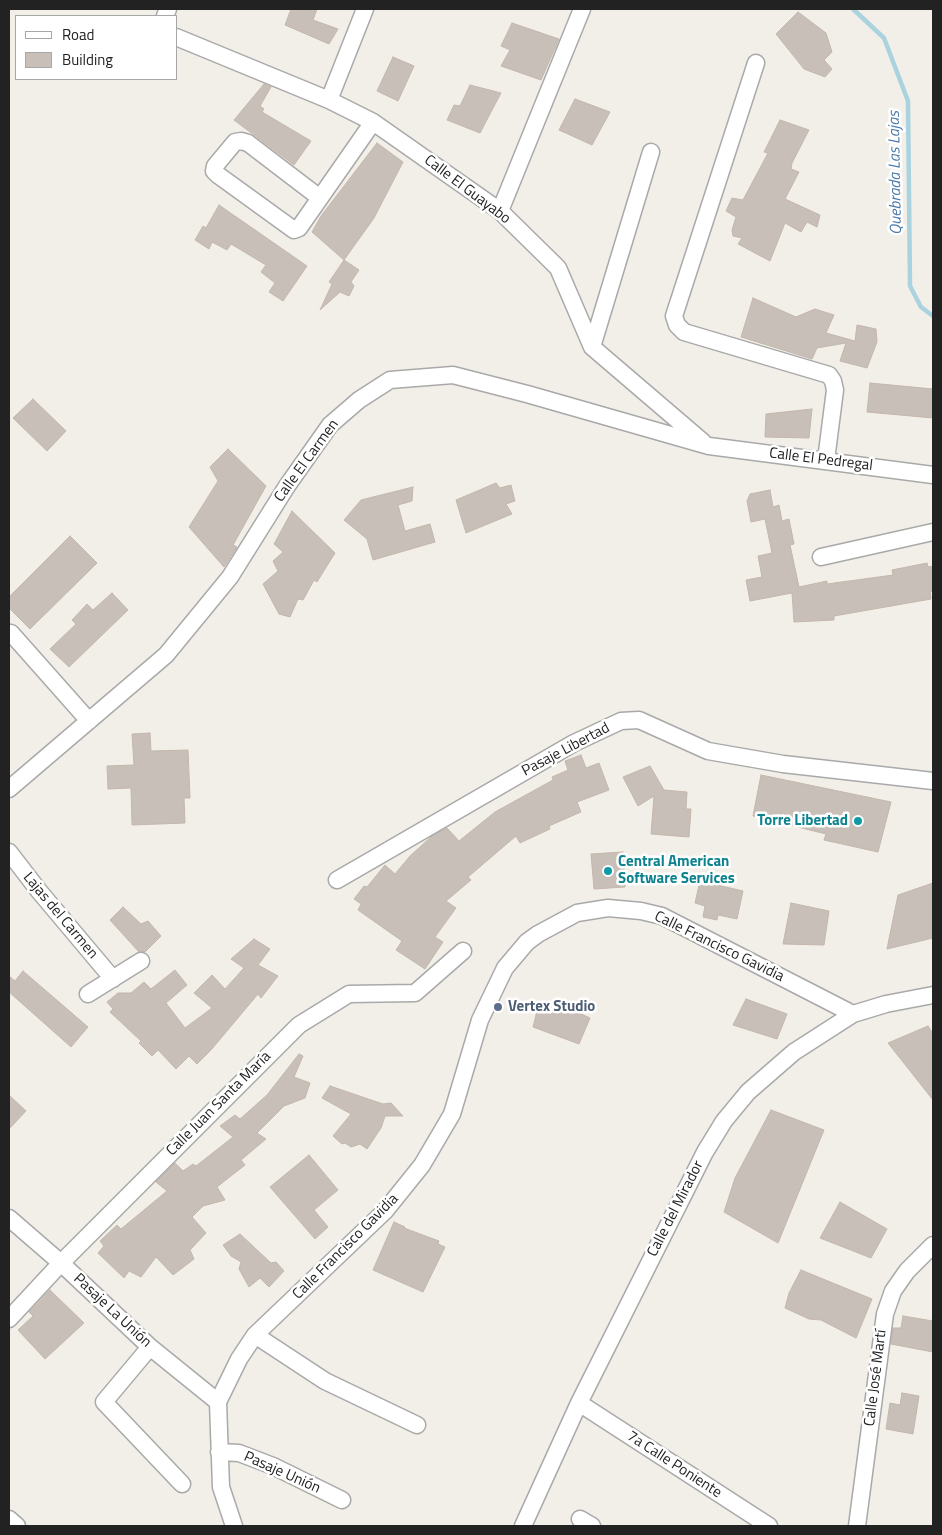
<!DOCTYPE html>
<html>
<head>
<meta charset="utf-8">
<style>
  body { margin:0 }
  #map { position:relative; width:942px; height:1535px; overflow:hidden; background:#f2efe9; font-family:"Titillium Web",sans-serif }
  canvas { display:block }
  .frame { position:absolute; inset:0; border:10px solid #222; pointer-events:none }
  .legend { position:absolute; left:15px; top:15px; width:162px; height:65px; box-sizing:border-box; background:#fff; border:1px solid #a7a7a7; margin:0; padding:6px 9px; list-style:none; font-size:15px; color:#222 }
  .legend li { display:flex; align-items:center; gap:10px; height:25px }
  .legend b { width:25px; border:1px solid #a7a7a7 }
</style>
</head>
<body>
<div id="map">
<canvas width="942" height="1535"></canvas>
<div class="frame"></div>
<ul class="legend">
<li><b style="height:6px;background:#fff"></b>Road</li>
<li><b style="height:14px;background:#c7bfb8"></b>Building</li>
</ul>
</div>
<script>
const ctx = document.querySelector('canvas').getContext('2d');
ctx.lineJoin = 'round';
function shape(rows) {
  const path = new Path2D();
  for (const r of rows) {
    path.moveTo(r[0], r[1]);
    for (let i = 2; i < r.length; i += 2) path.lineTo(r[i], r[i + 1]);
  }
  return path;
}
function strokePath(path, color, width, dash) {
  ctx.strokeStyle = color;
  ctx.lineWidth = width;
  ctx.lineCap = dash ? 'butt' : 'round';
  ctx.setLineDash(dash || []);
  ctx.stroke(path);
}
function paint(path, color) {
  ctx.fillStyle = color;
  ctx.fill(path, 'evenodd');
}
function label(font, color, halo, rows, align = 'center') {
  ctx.font = font + ' "Titillium Web",sans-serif';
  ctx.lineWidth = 5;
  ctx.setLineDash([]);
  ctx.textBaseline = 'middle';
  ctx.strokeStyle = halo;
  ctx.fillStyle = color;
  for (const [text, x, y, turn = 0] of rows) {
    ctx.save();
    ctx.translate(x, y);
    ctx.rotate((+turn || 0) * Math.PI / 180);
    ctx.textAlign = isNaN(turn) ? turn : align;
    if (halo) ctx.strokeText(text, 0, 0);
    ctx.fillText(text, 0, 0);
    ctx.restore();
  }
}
const stream = shape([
  [853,9,884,38,908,101,910,286,921,307,933,316]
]);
const building = shape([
  [291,9,317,9,313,20,338,29,329,44,285,25,291,9],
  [798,12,826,33,832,52,824,60,832,69,825,77,804,69,776,34,798,12],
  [512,23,559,39,541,80,501,66,510,50,501,46,512,23],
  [393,57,414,66,398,101,377,91,393,57],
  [264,84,271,87,260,106,264,109,262,112,311,141,294,165,234,120,264,84],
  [470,85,501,93,480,133,447,120,454,105,460,106,470,85],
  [575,99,610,112,592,145,559,130,575,99],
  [780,120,809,130,792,163,791,169,799,172,785,199,820,215,817,227,807,222,801,232,785,223,770,261,738,244,742,238,733,236,732,230,736,217,726,211,732,198,743,200,768,153,764,152,780,120],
  [377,143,403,162,374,218,344,260,312,232,321,216,377,143],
  [219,205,307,266,283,301,269,292,275,283,261,272,266,265,231,244,227,250,212,242,209,249,195,240,203,226,206,228,219,205],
  [344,260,359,270,351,282,354,286,349,296,340,292,320,310,332,284,329,282,344,260],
  [753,298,796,317,815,309,834,315,826,333,855,341,857,325,876,329,877,342,867,368,840,361,846,343,817,348,812,359,741,337,753,298],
  [870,383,933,389,933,418,867,412,870,383],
  [33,399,66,431,47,451,13,418,33,399],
  [812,409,809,438,765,437,766,414,812,409],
  [228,449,266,486,233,545,237,547,224,567,189,527,218,481,210,467,228,449],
  [496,483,500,488,511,485,515,501,506,504,512,514,466,533,456,500,496,483],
  [413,487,412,501,398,505,405,531,430,524,435,542,373,560,367,539,344,520,361,500,413,487],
  [770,490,773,507,779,505,782,521,789,519,794,544,790,545,799,587,827,581,827,584,893,575,892,570,927,563,928,567,933,566,933,591,930,592,931,599,834,616,834,620,794,622,792,593,750,601,746,580,762,577,758,556,772,553,765,519,751,522,747,501,750,494,770,490],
  [292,511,335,553,317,582,314,580,303,600,298,599,290,617,279,614,263,584,278,571,273,561,283,552,274,544,292,511],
  [70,536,97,563,30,629,9,608,9,597,70,536],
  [112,593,128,610,69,667,50,649,76,624,72,620,87,604,93,610,112,593],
  [150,733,151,751,188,750,190,798,184,798,185,823,132,825,131,788,108,789,107,766,134,765,132,734,150,733],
  [581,755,586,768,599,763,609,790,577,802,581,812,549,826,550,829,520,843,516,836,468,877,471,880,446,901,456,908,435,937,443,942,425,969,396,950,402,941,358,910,361,904,354,899,364,886,367,887,385,865,395,874,410,856,432,836,447,828,459,841,495,812,553,780,552,777,568,770,565,761,581,755],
  [650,766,664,790,687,792,686,809,691,809,689,837,651,834,654,796,638,806,623,777,650,766],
  [761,775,891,802,878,852,824,840,826,834,753,816,761,775],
  [623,852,625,887,594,889,591,854,623,852],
  [700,881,743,891,737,919,718,915,717,920,703,917,705,906,695,903,700,881],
  [933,883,933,938,887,949,898,895,933,883],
  [791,903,829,911,824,945,783,944,791,903],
  [123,907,141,924,148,921,161,936,145,952,139,952,110,920,123,907],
  [254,939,270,949,258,965,278,976,261,998,258,994,211,1050,197,1064,189,1056,176,1069,158,1050,152,1056,139,1043,141,1041,110,1012,113,1009,107,1002,118,993,131,993,144,982,151,989,175,970,187,985,166,1003,185,1028,212,1008,194,993,212,975,225,989,244,968,231,959,254,939],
  [23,971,88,1027,71,1047,9,992,9,976,15,981,23,971],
  [746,999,787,1014,777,1039,733,1025,746,999],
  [556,1002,590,1018,579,1044,533,1027,539,1003,552,1011,556,1002],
  [928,1026,933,1034,933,1100,888,1043,928,1026],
  [299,1054,303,1056,294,1077,310,1083,305,1098,284,1106,257,1133,266,1139,241,1160,245,1165,217,1187,225,1200,203,1206,192,1217,206,1233,190,1250,194,1259,173,1275,156,1257,141,1277,129,1271,124,1278,98,1253,104,1246,100,1241,117,1225,121,1229,167,1191,156,1182,175,1163,183,1171,193,1164,196,1166,233,1137,220,1126,235,1115,240,1119,267,1095,299,1054],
  [330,1086,383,1104,391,1103,403,1116,385,1116,381,1128,367,1149,360,1144,351,1147,345,1143,342,1144,333,1136,351,1114,322,1098,330,1086],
  [9,1095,26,1111,9,1129,9,1095],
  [771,1110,824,1130,778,1243,724,1212,735,1178,771,1110],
  [309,1155,338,1190,314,1210,328,1227,315,1239,270,1187,309,1155],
  [840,1202,887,1229,871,1258,820,1238,840,1202],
  [394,1222,405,1227,404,1228,439,1241,438,1244,445,1247,423,1292,373,1270,394,1222],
  [240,1234,271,1263,276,1262,284,1271,269,1287,260,1278,249,1287,239,1269,241,1262,231,1256,223,1245,240,1234],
  [801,1270,872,1299,856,1338,821,1320,809,1319,785,1308,789,1293,801,1270],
  [50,1290,84,1323,45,1359,18,1330,33,1316,29,1312,50,1290],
  [903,1316,933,1321,933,1352,891,1344,893,1328,901,1328,903,1316],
  [902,1393,919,1396,913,1434,886,1429,890,1403,900,1405,902,1393]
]);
const minor = shape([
  [165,16,168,9],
  [176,37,329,100,373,122,500,211,558,268,592,347,703,442],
  [756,63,674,316,677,325,684,332,829,375,833,381,835,390,826,460],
  [329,100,365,9],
  [320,198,248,143,241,141,235,142,215,166,214,171,218,175,294,230,299,228,320,198,373,122],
  [500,211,582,9],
  [592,347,651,152],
  [821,557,933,532],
  [11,633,89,721],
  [9,789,166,655,230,577,287,486,330,425,359,400,390,380,453,375,527,394,709,446,933,475],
  [9,852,39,891,113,979],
  [337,880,574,743,621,721,639,720,708,751,783,764,933,781],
  [88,994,141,961],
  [9,1218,61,1263,150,1347,218,1402],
  [9,1319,61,1263,299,1025,349,994,415,993,463,951],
  [255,1335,325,1381,417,1425],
  [150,1347,104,1402,182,1484],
  [579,1403,769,1526],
  [219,1452,239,1453,273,1466,342,1500],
  [9,1519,17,1526],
  [580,1519,592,1526],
  [234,1526,221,1487,218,1402,239,1359,255,1335,385,1211,422,1165,452,1114,480,1020,505,968,527,942,538,934,577,913,608,908,641,911,662,916,853,1014],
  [523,1526,579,1403,705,1152,724,1121,748,1092,794,1052,853,1014,886,1004,933,995],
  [857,1526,885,1314,893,1291,907,1271,933,1245]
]);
const markers = [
  [858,821,5,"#0f9aa8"],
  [608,871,5,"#0f9aa8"],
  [498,1007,5,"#5c6f8a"]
];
const streetNames = [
  ["Calle El Guayabo",467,190,37],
  ["Calle El Pedregal",821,460,7],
  ["Calle El Carmen",307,461,-54],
  ["Pasaje Libertad",566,750,-28],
  ["Lajas del Carmen",60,916,50],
  ["Calle Francisco Gavidia",719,947,26],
  ["Calle Juan Santa María",219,1104,-45],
  ["Calle del Mirador",676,1209,-63],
  ["Calle Francisco Gavidia",346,1247,-45],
  ["Pasaje La Unión",112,1311,43],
  ["Calle José Martí",876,1378,-83],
  ["7a Calle Poniente",674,1465,33],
  ["Pasaje Unión",282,1473,24]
];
const cultureNames = [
  ["Torre Libertad",848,821],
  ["Central American",618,862,"left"],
  ["Software Services",618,879,"left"]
];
const serviceNames = [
  ["Vertex Studio",508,1007]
];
const waterNames = [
  ["Quebrada Las Lajas",896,173,-91]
];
strokePath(stream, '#aad3df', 4.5);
paint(building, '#c7bfb8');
strokePath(building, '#c4b6ab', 1);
strokePath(minor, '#a9a9a9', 19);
strokePath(minor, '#fff', 16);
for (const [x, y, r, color] of markers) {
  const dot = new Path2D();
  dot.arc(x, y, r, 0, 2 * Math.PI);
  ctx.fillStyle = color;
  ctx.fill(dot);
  strokePath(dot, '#fff', 2);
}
label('15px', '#222', '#fff', streetNames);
label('bold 15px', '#0d838f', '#fff', cultureNames, 'right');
label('bold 15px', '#4e5e75', '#fff', serviceNames, 'left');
label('italic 16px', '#4a7aab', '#fff', waterNames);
</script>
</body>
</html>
